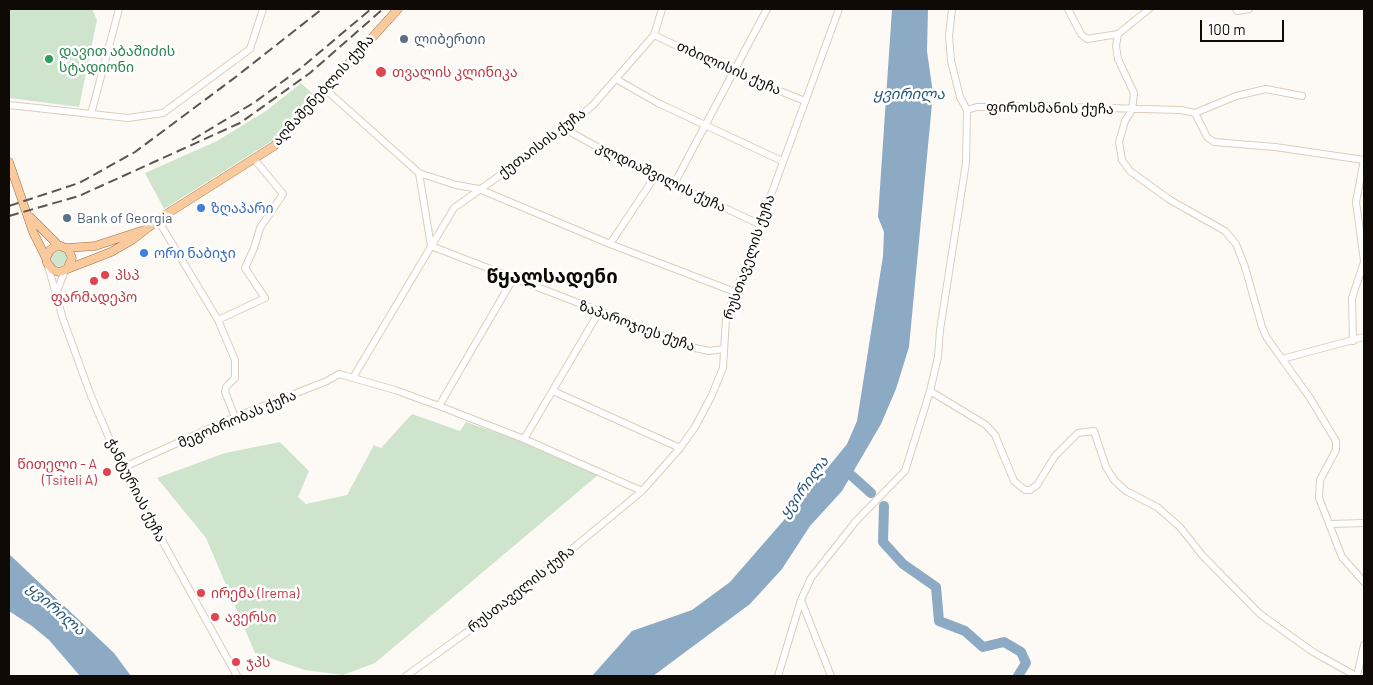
<!DOCTYPE html>
<html>
<head>
<meta charset="utf-8">
<style>
  body { margin:0 }
  #map { position:relative; width:1373px; height:685px; overflow:hidden; background:#fdfaf6; font-family:Barlow,sans-serif }
  canvas { display:block }
  .frame { position:absolute; inset:0; border:10px solid #0f0a05; pointer-events:none }
  .scale { position:absolute; left:1200px; top:20px; width:84px; height:22px; box-sizing:border-box; border:2px solid #0f0a05; border-top:0; padding-left:6px; font-size:15px; line-height:18px; white-space:nowrap; color:#0f0a05; -webkit-text-stroke:4px #fff; paint-order:stroke }
</style>
</head>
<body>
<div id="map">
<canvas width="1373" height="685"></canvas>
<div class="frame"></div>
<div class="scale">100 m</div>
</div>
<script>
const ctx = document.querySelector('canvas').getContext('2d');
ctx.lineJoin = 'round';
function paint(path, color) {
  ctx.fillStyle = color;
  ctx.fill(path, 'evenodd');
}
function shape(rows) {
  const path = new Path2D();
  for (const r of rows) {
    if (r.length === 3) {
      path.moveTo(r[0] + r[2], r[1]);
      path.arc(r[0], r[1], r[2], 0, 2 * Math.PI);
      continue;
    }
    path.moveTo(r[0], r[1]);
    for (let i = 2; i < r.length; i += 2) path.lineTo(r[i], r[i + 1]);
  }
  return path;
}
function strokePath(path, color, width, dash) {
  ctx.strokeStyle = color;
  ctx.lineWidth = width;
  ctx.lineCap = dash ? 'butt' : 'round';
  ctx.setLineDash(dash || []);
  ctx.stroke(path);
}
function label(font, color, halo, rows, align = 'center') {
  ctx.font = font + ' Barlow,"Noto Sans Georgian",sans-serif';
  ctx.lineWidth = 5;
  ctx.setLineDash([]);
  ctx.textBaseline = 'middle';
  ctx.strokeStyle = halo;
  ctx.fillStyle = color;
  for (const [text, x, y, turn = 0] of rows) {
    ctx.save();
    ctx.translate(x, y);
    ctx.rotate((+turn || 0) * Math.PI / 180);
    ctx.textAlign = isNaN(turn) ? turn : align;
    if (halo) ctx.strokeText(text, 0, 0);
    ctx.fillText(text, 0, 0);
    ctx.restore();
  }
}
const green = shape([
  [9,9,92,9,97,20,79,107,9,98],
  [301,83,314,95,275,139,164,209,145,173,217,141,266,111],
  [59,258,8],
  [412,414,460,431,466,422,515,439,598,475,375,663,343,675,305,670,255,653,206,538,157,478,225,453,280,442,309,471,298,497,306,504,347,495,374,445,381,448]
]);
const water = shape([
  [892,9,928,9,927,51,933,93,909,347,896,389,881,424,842,491,810,526,782,569,750,604,653,676,592,676,632,631,692,610,730,582,804,497,847,444,857,421,883,256,884,232,878,217],
  [9,554,114,653,131,676,80,676,49,640,32,626,9,611]
]);
const river = shape([
  [842,467,871,493],
  [884,506,883,542,903,564,936,587,939,621,965,631,983,647,1004,642,1021,652,1026,663,1018,676]
]);
const minor = shape([
  [1068,9,1081,34,1087,39,1118,34],
  [1149,9,1118,34,1116,46,1118,59,1134,93,1132,110,1125,121,1119,142,1122,160,1130,171,1170,200,1225,231,1236,244,1245,267,1262,327,1267,338,1310,398,1336,441,1336,450,1320,480,1319,498,1342,557,1364,582],
  [1236,9,1237,11,1249,9],
  [654,35,732,72,805,101],
  [616,79,658,103,782,161],
  [325,89,419,173,431,246,695,348,709,351,724,349],
  [9,105,128,118,163,113,250,49,263,9],
  [967,110,977,107,1032,106,1181,110,1195,113,1207,137,1214,142,1275,147,1364,160],
  [1195,113,1236,96,1266,89,1302,96],
  [91,114,119,9],
  [565,129,610,154,759,224],
  [1364,160,1356,202,1364,261],
  [419,173,456,185,479,189,610,244,735,292],
  [674,184,767,9],
  [158,220,218,320,235,360,235,378,226,387,225,392,235,417],
  [610,244,656,175],
  [48,266,63,319,91,396,122,468,237,676],
  [56,294,65,270],
  [218,320,265,298,245,268,254,248,260,228,283,194,255,160],
  [1353,341,1352,298,1364,262],
  [1282,359,1364,337],
  [354,376,454,208,565,129,593,105,654,35,662,9],
  [553,391,680,448],
  [930,391,986,425,995,435,1014,481,1025,490,1030,490,1037,485,1055,456,1078,433,1094,431,1106,467,1114,480,1126,491,1157,507,1180,527,1202,555,1260,614,1313,652,1356,676],
  [439,406,513,279],
  [524,439,599,312],
  [122,468,235,417,327,381,339,374,395,390,439,406,524,439,642,491],
  [1330,524,1364,523],
  [801,600,831,676],
  [406,676,503,606,642,491,680,448,695,427,711,397,723,368,726,318,839,9],
  [778,676,801,600,811,578,856,521,905,471,930,391,938,357,940,330,966,163,967,110,960,97,951,61,949,36,952,9],
  [1357,676,1364,645]
]);
const major = shape([
  [9,162,33,232,46,258],
  [30,217,58,245],
  [67,248,95,246,141,231],
  [67,269,72,258,68,249,58,245,50,250,46,258,47,263,53,270,59,272,62,271,88,261,111,252,132,240,165,215,274,146,398,9]
]);
const rail = shape([
  [192,140,255,102,301,68,371,9],
  [9,206,79,183,135,152,237,76,322,9],
  [9,216,79,196,240,123,310,73,383,9]
]);
const markers = [
  [404,39,5,"#5c6f8a"],
  [49,59,5,"#2e9e5b"],
  [381,72,6,"#e0444e"],
  [201,208,5,"#3f7fe0"],
  [67,218,5,"#5c6f8a"],
  [144,253,5,"#3f7fe0"],
  [105,275,5,"#e0444e"],
  [94,281,5,"#e0444e"],
  [107,472,5,"#e0444e"],
  [201,593,5,"#e0444e"],
  [215,617,5,"#e0444e"],
  [236,662,5,"#e0444e"]
];
const serviceNames = [
  ["ლიბერთი",414,39],
  ["Bank of Georgia",77,218]
];
const leisureNames = [
  ["დავით აბაშიძის",59,51],
  ["სტადიონი",59,67]
];
const streetNames = [
  ["თბილისის ქუჩა",729,68,24],
  ["აღმაშენებლის ქუჩა",323,90,-48],
  ["ფიროსმანის ქუჩა",1050,108,1],
  ["ქუთაისის ქუჩა",542,143,-37],
  ["კლდიაშვილის ქუჩა",661,177,26],
  ["რუსთაველის ქუჩა",749,257,-71],
  ["ზაპაროჯიეს ქუჩა",637,326,20],
  ["მეგობრობას ქუჩა",237,419,-23],
  ["ჭანტურიას ქუჩა",136,490,63],
  ["რუსთაველის ქუჩა",521,589,-38]
];
const healthNames = [
  ["თვალის კლინიკა",392,72],
  ["პსპ",115,275],
  ["ფარმადეპო",94,297,"center"],
  ["წითელი - A",97,464,"right"],
  ["(Tsiteli A)",97,480,"right"],
  ["ირემა (Irema)",211,593],
  ["ავერსი",225,617],
  ["ჯპს",246,662]
];
const shopNames = [
  ["ზღაპარი",211,208],
  ["ორი ნაბიჯი",154,253]
];
const waterNames = [
  ["ყვირილა",909,94],
  ["ყვირილა",804,487,-54],
  ["ყვირილა",56,609,41]
];
const districtNames = [
  ["წყალსადენი",552,277]
];
paint(green, '#cfe4cd');
paint(water, '#8caac3');
strokePath(river, '#8caac3', 10);
strokePath(minor, '#dccdbc', 8);
strokePath(major, '#a46f3e', 9);
strokePath(minor, '#fff', 6);
strokePath(major, '#f9ca9e', 8);
strokePath(rail, '#595550', 2, [10, 5]);
for (const [x, y, r, color] of markers) {
  const dot = new Path2D();
  dot.arc(x, y, r, 0, 2 * Math.PI);
  ctx.fillStyle = color;
  ctx.fill(dot);
  strokePath(dot, '#fff', 2);
}
label('14px', '#4e5e75', '#fff', serviceNames, 'left');
label('14px', '#27864d', '#fff', leisureNames, 'left');
label('14px', '#0f0a05', '#fff', streetNames);
label('14px', '#be3a42', '#fff', healthNames, 'left');
label('14px', '#366cbe', '#fff', shopNames, 'left');
label('italic 15px', '#27587c', '#fff', waterNames);
label('bold 19px', '#0f0a05', '#fff', districtNames);
</script>
</body>
</html>
